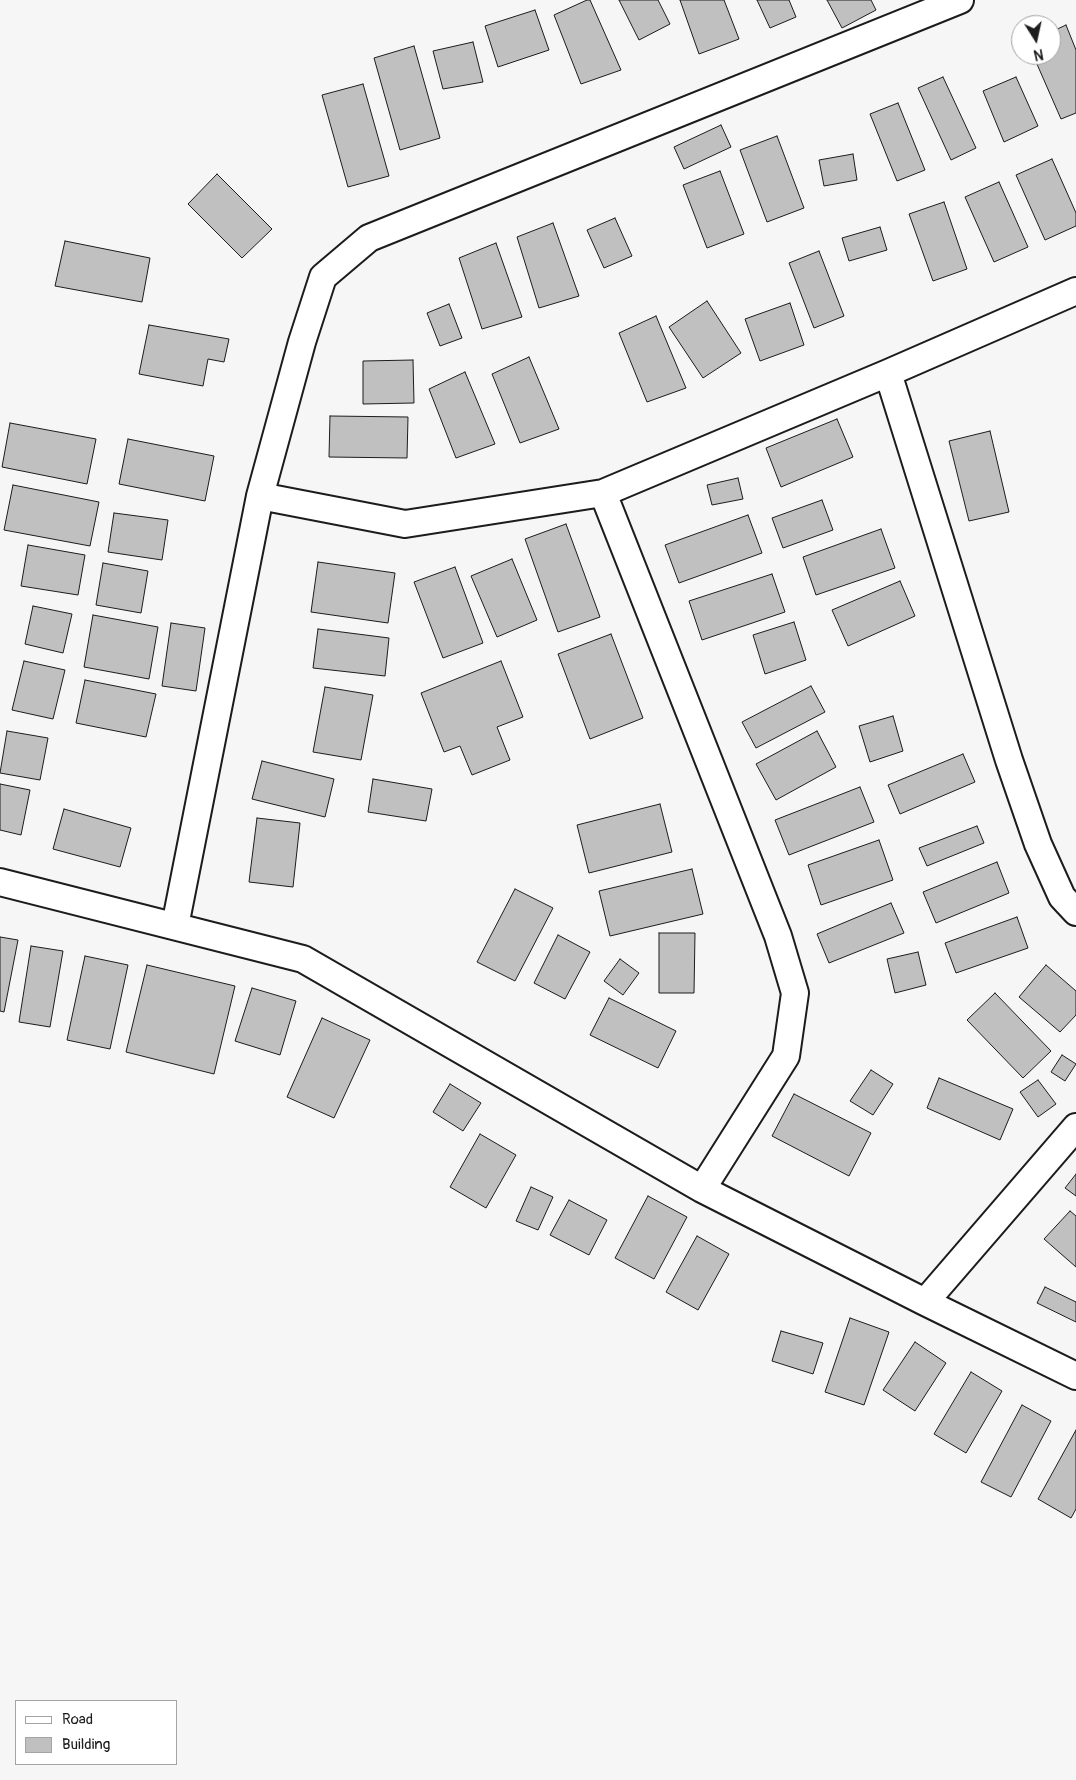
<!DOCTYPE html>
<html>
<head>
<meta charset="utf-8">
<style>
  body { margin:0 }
  #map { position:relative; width:1076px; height:1780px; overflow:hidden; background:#f6f6f6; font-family:Pangolin,sans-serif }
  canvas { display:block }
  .legend { position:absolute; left:15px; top:1700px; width:162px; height:65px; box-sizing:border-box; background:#fff; border:1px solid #a4a4a4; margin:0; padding:6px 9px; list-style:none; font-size:15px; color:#1c1c1c }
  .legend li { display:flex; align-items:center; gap:10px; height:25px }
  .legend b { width:25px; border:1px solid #a4a4a4 }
  .north { position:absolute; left:1011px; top:15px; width:50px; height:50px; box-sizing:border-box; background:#fff; border:1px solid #a4a4a4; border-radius:50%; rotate:170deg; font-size:14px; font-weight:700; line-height:20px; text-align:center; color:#1c1c1c }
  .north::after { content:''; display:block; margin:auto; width:18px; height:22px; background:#1c1c1c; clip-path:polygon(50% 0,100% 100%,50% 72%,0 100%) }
</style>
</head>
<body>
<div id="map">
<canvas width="1076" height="1780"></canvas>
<ul class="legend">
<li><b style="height:6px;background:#fff"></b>Road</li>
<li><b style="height:14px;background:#c0c0c0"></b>Building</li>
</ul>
<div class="north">N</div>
</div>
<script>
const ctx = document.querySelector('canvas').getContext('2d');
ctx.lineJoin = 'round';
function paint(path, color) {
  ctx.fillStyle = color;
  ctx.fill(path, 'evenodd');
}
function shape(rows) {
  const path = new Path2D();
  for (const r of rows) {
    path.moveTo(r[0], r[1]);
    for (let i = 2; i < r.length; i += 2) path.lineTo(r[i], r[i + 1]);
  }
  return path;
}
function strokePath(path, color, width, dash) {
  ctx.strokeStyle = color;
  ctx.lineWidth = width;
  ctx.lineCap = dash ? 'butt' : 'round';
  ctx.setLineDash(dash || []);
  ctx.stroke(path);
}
const building = shape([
  [587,0,590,0,621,70,581,84,554,15,587,0],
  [619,0,658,0,670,24,639,40,619,0],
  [680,0,724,0,739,39,699,54,680,0],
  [757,0,789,0,796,17,770,28,757,0],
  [827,0,871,0,876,10,842,28,827,0],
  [535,10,549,50,498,67,485,26,535,10],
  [1066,25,1076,50,1076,113,1061,119,1033,55,1051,55,1051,32,1066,25],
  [473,42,483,82,443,89,433,51,473,42],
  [414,46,440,138,400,150,374,58,414,46],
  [943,77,976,148,951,160,918,88,943,77],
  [1016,77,1038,126,1004,142,983,91,1016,77],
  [363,84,389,176,348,187,322,95,363,84],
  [898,103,925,170,897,181,870,114,898,103],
  [721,125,731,147,684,169,674,147,721,125],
  [777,136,804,208,767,222,740,150,777,136],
  [853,154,857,180,824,186,819,160,853,154],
  [1052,159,1076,213,1076,226,1045,240,1016,175,1052,159],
  [720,171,744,234,707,248,683,185,720,171],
  [217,174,272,229,242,258,188,204,217,174],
  [999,182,1028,247,994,262,965,197,999,182],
  [944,202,967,269,933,281,909,214,944,202],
  [615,218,632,256,604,268,587,230,615,218],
  [553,223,579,296,539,308,517,237,553,223],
  [880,227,887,250,849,261,842,238,880,227],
  [65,241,150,258,142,302,55,286,65,241],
  [496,243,522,317,482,329,459,258,496,243],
  [819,251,844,316,814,328,789,263,819,251],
  [707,301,741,353,703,378,669,327,707,301],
  [790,303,804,345,760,361,745,319,790,303],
  [449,304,462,338,440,346,427,313,449,304],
  [656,316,686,388,647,402,619,333,656,316],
  [149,325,229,339,224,362,208,359,203,386,139,374,149,325],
  [529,357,559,429,520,443,492,374,529,357],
  [413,360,414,403,363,404,363,361,413,360],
  [465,372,495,444,456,458,429,389,465,372],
  [330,416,408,417,407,458,329,457,330,416],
  [837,419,853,457,781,487,766,448,837,419],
  [10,423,96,439,87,484,2,467,10,423],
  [990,431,1009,512,969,521,949,441,990,431],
  [128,439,214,456,205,501,119,484,128,439],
  [738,478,743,499,712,505,707,485,738,478],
  [13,485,99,502,90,546,4,530,13,485],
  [822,500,833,530,783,548,772,518,822,500],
  [114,513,168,520,162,560,108,552,114,513],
  [748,515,762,553,679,583,665,545,748,515],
  [566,524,600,617,558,632,525,539,566,524],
  [881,529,895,568,816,595,803,557,881,529],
  [28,545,85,555,78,595,21,586,28,545],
  [512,559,537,620,497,637,471,576,512,559],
  [318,562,395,573,388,623,311,612,318,562],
  [103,563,148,571,141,613,96,605,103,563],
  [455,567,483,643,443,658,414,582,455,567],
  [772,574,785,612,702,640,689,601,772,574],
  [900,581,915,616,848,646,832,610,900,581],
  [33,606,72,614,63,653,25,644,33,606],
  [93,615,158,627,149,679,84,667,93,615],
  [794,622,806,660,765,674,753,635,794,622],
  [171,623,205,628,196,691,162,686,171,623],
  [318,629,389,638,385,676,313,668,318,629],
  [611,634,643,718,590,739,558,654,611,634],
  [24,661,65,670,53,719,12,710,24,661],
  [501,661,523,717,497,727,510,760,472,775,460,746,444,752,421,693,501,661],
  [85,680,156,694,146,737,76,723,85,680],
  [811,686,825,712,756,748,742,722,811,686],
  [325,687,373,695,361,760,313,752,325,687],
  [893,716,903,751,870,762,859,726,893,716],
  [7,731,48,738,40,780,0,773,7,731],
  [817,731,836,767,776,800,756,764,817,731],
  [963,754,975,782,900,814,888,785,963,754],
  [262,761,334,779,325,817,252,799,262,761],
  [373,779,432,789,426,821,368,812,373,779],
  [0,784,30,790,21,835,0,830,0,784],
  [860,787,874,822,789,855,775,820,860,787],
  [660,804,672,852,589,873,577,825,660,804],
  [64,809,131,828,120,867,53,849,64,809],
  [257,818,300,823,293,887,249,882,257,818],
  [977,826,984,843,927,866,919,848,977,826],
  [879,840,893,880,821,905,808,865,879,840],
  [997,862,1009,893,936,923,923,892,997,862],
  [692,869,703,914,610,936,599,891,692,869],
  [515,889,553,908,515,981,477,962,515,889],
  [891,903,904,933,829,963,817,934,891,903],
  [1017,917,1028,948,956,973,945,943,1017,917],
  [659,933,695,933,694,993,659,993,659,933],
  [558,935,590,952,565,999,534,983,558,935],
  [0,937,18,940,4,1012,0,1011,0,937],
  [31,946,63,951,50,1027,19,1022,31,946],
  [918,952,926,985,895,993,887,959,918,952],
  [85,956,128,965,110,1049,67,1040,85,956],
  [620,959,639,973,623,995,604,981,620,959],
  [147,965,235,986,214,1074,126,1052,147,965],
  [1046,965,1076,991,1076,1015,1060,1032,1019,997,1046,965],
  [252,988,296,1001,280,1055,235,1041,252,988],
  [995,993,1051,1051,1023,1078,967,1020,995,993],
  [609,998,676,1031,658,1068,590,1035,609,998],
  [322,1018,370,1040,334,1118,287,1097,322,1018],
  [1062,1055,1076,1064,1065,1081,1051,1072,1062,1055],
  [871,1070,893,1084,873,1115,850,1101,871,1070],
  [939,1078,1013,1109,1000,1140,927,1108,939,1078],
  [1038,1080,1056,1104,1038,1117,1020,1092,1038,1080],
  [450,1084,481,1103,463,1131,433,1112,450,1084],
  [794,1094,871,1133,849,1176,772,1136,794,1094],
  [480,1134,516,1155,486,1208,450,1187,480,1134],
  [1076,1174,1076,1196,1065,1188,1076,1174],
  [531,1187,553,1197,538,1230,516,1221,531,1187],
  [648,1196,687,1217,654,1279,615,1258,648,1196],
  [569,1200,607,1220,589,1255,550,1235,569,1200],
  [1070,1211,1076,1216,1076,1267,1044,1239,1070,1211],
  [697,1236,729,1254,698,1310,666,1292,697,1236],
  [1045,1287,1076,1302,1076,1322,1037,1303,1045,1287],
  [850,1318,889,1332,864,1405,825,1392,850,1318],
  [781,1331,823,1343,813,1374,772,1361,781,1331],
  [915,1342,946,1363,915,1411,883,1390,915,1342],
  [971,1372,1002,1391,966,1453,934,1434,971,1372],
  [1022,1405,1051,1421,1011,1497,981,1482,1022,1405],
  [1076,1430,1076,1509,1071,1518,1038,1499,1076,1430]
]);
const minor = shape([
  [888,373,1009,760,1038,844,1062,897,1076,912],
  [603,493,778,936,795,993,786,1056,702,1189],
  [260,496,405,524,603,493,888,373,1076,291],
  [0,882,303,959,702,1189,925,1302,1076,1376],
  [175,926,260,496,302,342,323,277,369,238,960,0],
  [925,1302,1076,1127]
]);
paint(building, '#c0c0c0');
strokePath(building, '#1c1c1c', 1);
strokePath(minor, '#1c1c1c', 30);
strokePath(minor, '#fff', 26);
</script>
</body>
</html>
